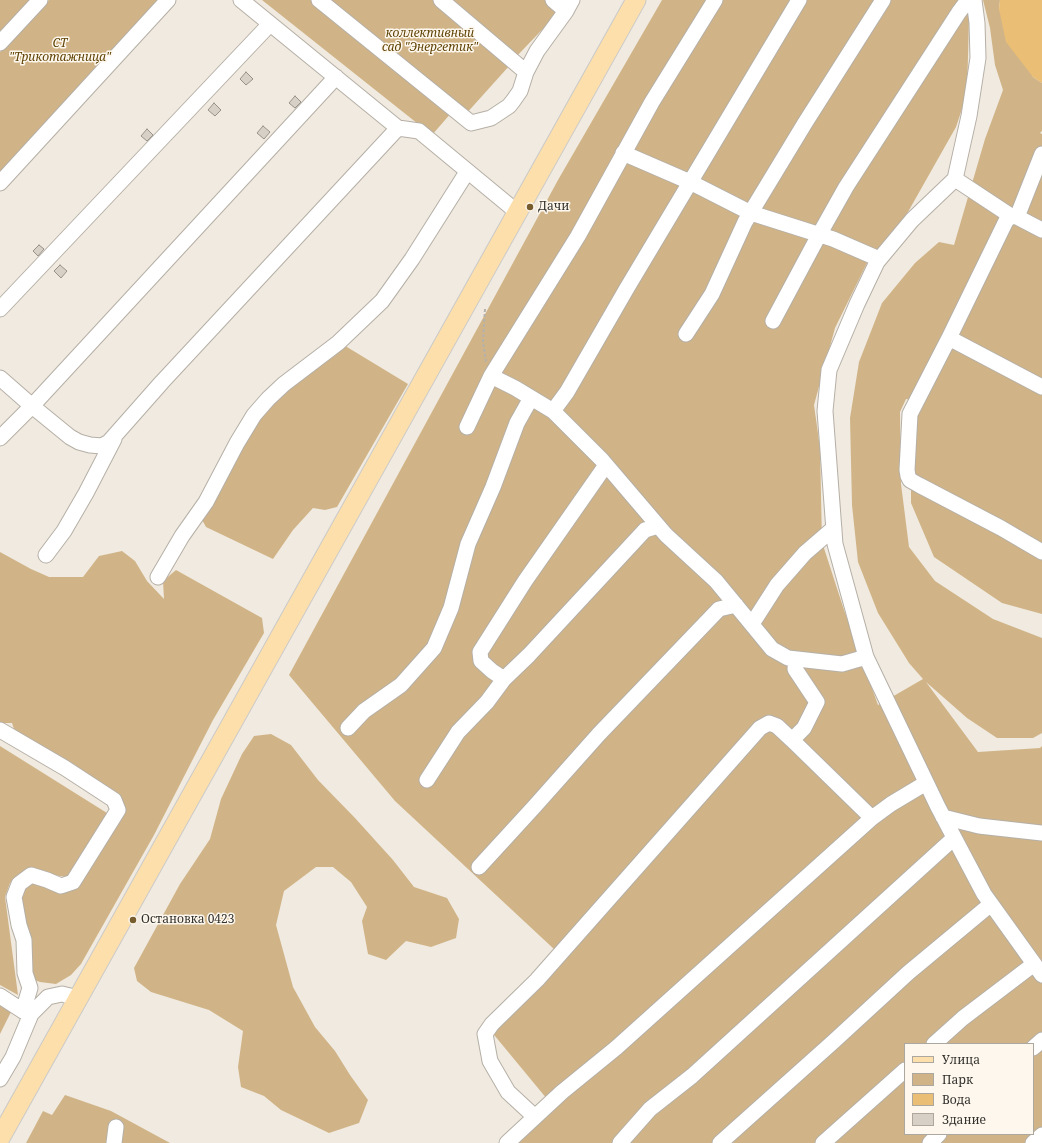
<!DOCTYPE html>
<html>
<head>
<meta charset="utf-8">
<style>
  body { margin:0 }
  #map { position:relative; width:1042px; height:1143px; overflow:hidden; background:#f0eae0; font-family:"Noto Serif",serif }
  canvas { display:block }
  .legend { position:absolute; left:904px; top:1043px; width:130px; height:92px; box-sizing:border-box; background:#fdf7ed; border:1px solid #aca8a0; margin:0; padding:5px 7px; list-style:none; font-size:12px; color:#33312d }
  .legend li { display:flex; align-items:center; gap:8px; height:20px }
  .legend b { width:20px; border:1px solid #aca8a0 }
</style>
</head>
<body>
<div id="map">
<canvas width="1042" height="1143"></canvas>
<ul class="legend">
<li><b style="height:5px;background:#fddfac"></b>Улица</li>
<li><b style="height:11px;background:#d0b487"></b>Парк</li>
<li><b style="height:11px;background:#eabe75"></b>Вода</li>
<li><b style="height:11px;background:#d7d0c7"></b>Здание</li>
</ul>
</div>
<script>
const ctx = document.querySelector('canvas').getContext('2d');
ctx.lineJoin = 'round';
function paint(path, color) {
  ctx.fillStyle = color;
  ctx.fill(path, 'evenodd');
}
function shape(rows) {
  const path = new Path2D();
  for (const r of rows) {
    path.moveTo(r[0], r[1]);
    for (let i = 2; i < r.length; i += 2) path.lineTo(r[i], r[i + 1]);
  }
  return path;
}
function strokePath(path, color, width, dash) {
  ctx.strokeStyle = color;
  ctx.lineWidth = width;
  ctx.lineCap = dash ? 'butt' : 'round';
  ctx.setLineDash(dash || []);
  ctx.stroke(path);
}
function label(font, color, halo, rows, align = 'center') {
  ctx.font = font + ' "Noto Serif",serif';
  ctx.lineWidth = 3;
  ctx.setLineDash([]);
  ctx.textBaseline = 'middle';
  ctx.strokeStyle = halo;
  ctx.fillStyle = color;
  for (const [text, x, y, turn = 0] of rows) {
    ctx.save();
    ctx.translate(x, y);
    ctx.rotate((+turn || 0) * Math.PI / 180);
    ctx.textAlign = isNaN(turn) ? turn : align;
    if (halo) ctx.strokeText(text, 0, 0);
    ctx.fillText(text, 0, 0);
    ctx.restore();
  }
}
const green = shape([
  [0,0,36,0,0,40],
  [49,0,165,0,0,177,0,52],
  [262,0,315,0,452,112,432,135],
  [329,0,435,0,510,65,465,115],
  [449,0,545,0,559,12,515,58],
  [662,0,965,0,969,19,967,94,956,127,904,219,868,261,835,328,814,405,820,448,822,542,844,610,878,705,923,679,909,663,878,613,858,562,852,505,850,418,859,362,882,303,915,263,939,242,954,245,985,139,1003,90,995,65,990,28,983,0,1000,0,999,9,1033,77,1042,83,1042,131,1040,133,1042,134,1042,614,1002,603,934,557,911,503,911,400,906,399,900,412,901,484,909,547,935,581,993,619,1042,638,1042,733,1033,738,997,738,967,718,926,682,978,752,1040,748,1042,746,1042,1143,514,1143,552,1105,490,1030,555,950,395,801,289,675,558,180],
  [905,1044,1033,1044,1033,1134,905,1134],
  [342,344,408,384,337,507,325,510,313,508,293,530,273,559,206,527,201,518,257,417],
  [122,551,135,561,147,581,164,599,163,581,176,570,262,618,264,633,213,720,154,835,81,964,71,975,56,984,40,982,32,979,19,899,22,888,32,881,60,892,123,811,68,777,21,751,12,723,0,723,0,552,31,569,49,577,83,577,99,556],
  [271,734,291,745,318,780,355,818,393,860,414,887,447,898,459,919,456,938,431,947,406,941,386,960,368,954,362,921,367,907,351,882,333,867,316,867,284,891,276,925,293,987,315,1027,335,1051,350,1075,368,1100,359,1123,329,1133,281,1110,264,1096,241,1087,238,1067,243,1031,209,1010,151,992,137,981,134,968,180,884,210,839,221,799,242,754,254,736],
  [0,746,107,813,68,877,52,875,29,867,10,883,5,897,18,995,0,985],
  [0,1000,13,1008,0,1034],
  [65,1095,111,1111,170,1143,26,1143,43,1111,52,1115]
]);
const water = shape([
  [1000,0,1042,0,1042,83,1033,77,1006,42,999,9]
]);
const building = shape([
  [246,72,253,79,246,85,240,79,246,72],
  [295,96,301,102,295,108,289,103,295,96],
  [214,103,221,110,215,116,208,110,214,103],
  [263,126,270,132,264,139,257,133,263,126],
  [147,129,153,135,147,141,141,136,147,129],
  [39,245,44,249,38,256,33,251,39,245],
  [60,265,67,271,61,278,54,271,60,265]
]);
const path = shape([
  [485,309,483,342,486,362]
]);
const minor = shape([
  [241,0,398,128,419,131,517,212],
  [319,0,471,123,491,118,509,106,513,101,520,91,526,72,537,51,566,11,572,0],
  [441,0,526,72],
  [553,0,566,11],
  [974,0,977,23,978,58,969,116,955,179,912,220,877,262,857,304,829,370,825,411,835,544,866,657,938,807,984,894,1042,975],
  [0,43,40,0],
  [623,153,690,182,751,213,833,239,879,259],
  [955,179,1011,216],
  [0,183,168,0],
  [1017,217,1042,154],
  [1042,230,1017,217,1011,216,1006,221,949,338,1042,387],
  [0,309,270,24],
  [773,321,819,235,846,187,959,12,968,0],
  [686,334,712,294,745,222,805,123,883,0],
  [949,338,910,414,907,470,908,476,910,480,919,485,1001,528,1042,552],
  [491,376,515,388,553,411,567,392,627,288,799,0],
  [0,378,32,406,70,437,79,442,90,445,102,446,109,442,162,382,398,128],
  [553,411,602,460,666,535,716,581,772,649,788,658,842,664,866,657],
  [467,427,491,376,578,236,652,102,715,0],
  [0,438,32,406,336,77],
  [46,555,64,531,86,493,114,439],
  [158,577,182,536,206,502,237,443,254,415,268,399,284,384,338,343,382,301,412,259,467,172],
  [752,624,777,585,805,553,834,528],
  [504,679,492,671,481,661,480,652,525,581,606,465],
  [348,728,364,711,401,685,434,648,451,608,468,544,493,487,517,423,531,398],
  [0,730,65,768,114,800,118,810,73,882,61,886,47,880,31,875,19,884,14,897,19,925,24,940,25,973,30,988,23,1011],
  [792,740,872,818,891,804,926,783],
  [427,780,458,732,487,702,504,679,529,655,645,530,658,526],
  [943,817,979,826,1042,833],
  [479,867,534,807,599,734,719,609,736,605],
  [0,996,23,1011,31,1014,13,1057,0,1079],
  [31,1014,48,997,62,994,78,998],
  [934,1044,963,1018,1034,964],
  [1033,1048,1042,1040],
  [535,1117,508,1092,490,1061,485,1034,492,1024,537,980,760,728,769,723,777,726,792,740,804,728,817,702,795,669,796,659],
  [114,1143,116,1127],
  [507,1143,562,1092,616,1048,872,818],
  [620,1143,650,1109,692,1076,954,838],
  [720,1143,833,1042,908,973,991,904],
  [823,1143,905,1070],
  [930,1143,939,1134],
  [1033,1143,1042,1135]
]);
const major = shape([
  [0,1138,636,0]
]);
const markers = [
  [530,207,4,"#775c2e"],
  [133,920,4,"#775c2e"]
];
const parkNames = [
  ["коллективный",430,34],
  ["сад \"Энергетик\"",430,48],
  ["СТ",60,44],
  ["\"Трикотажница\"",60,58]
];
const poiNames = [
  ["Дачи",538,207],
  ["Остановка 0423",141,920]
];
paint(green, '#d0b487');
paint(water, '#eabe75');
paint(building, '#d7d0c7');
strokePath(building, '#979289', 1);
strokePath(minor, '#b5afa6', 17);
strokePath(major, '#cac9c8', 21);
strokePath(path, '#b6b1a9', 2, [3, 2]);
strokePath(minor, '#fff', 15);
strokePath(major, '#fddfac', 19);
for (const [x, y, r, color] of markers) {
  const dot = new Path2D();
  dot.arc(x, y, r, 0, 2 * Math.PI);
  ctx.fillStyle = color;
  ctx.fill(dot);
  strokePath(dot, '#fdf7ed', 1.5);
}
label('italic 12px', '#604306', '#fdf7ed', parkNames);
label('12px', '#33312d', '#fdf7ed', poiNames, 'left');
</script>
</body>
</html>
